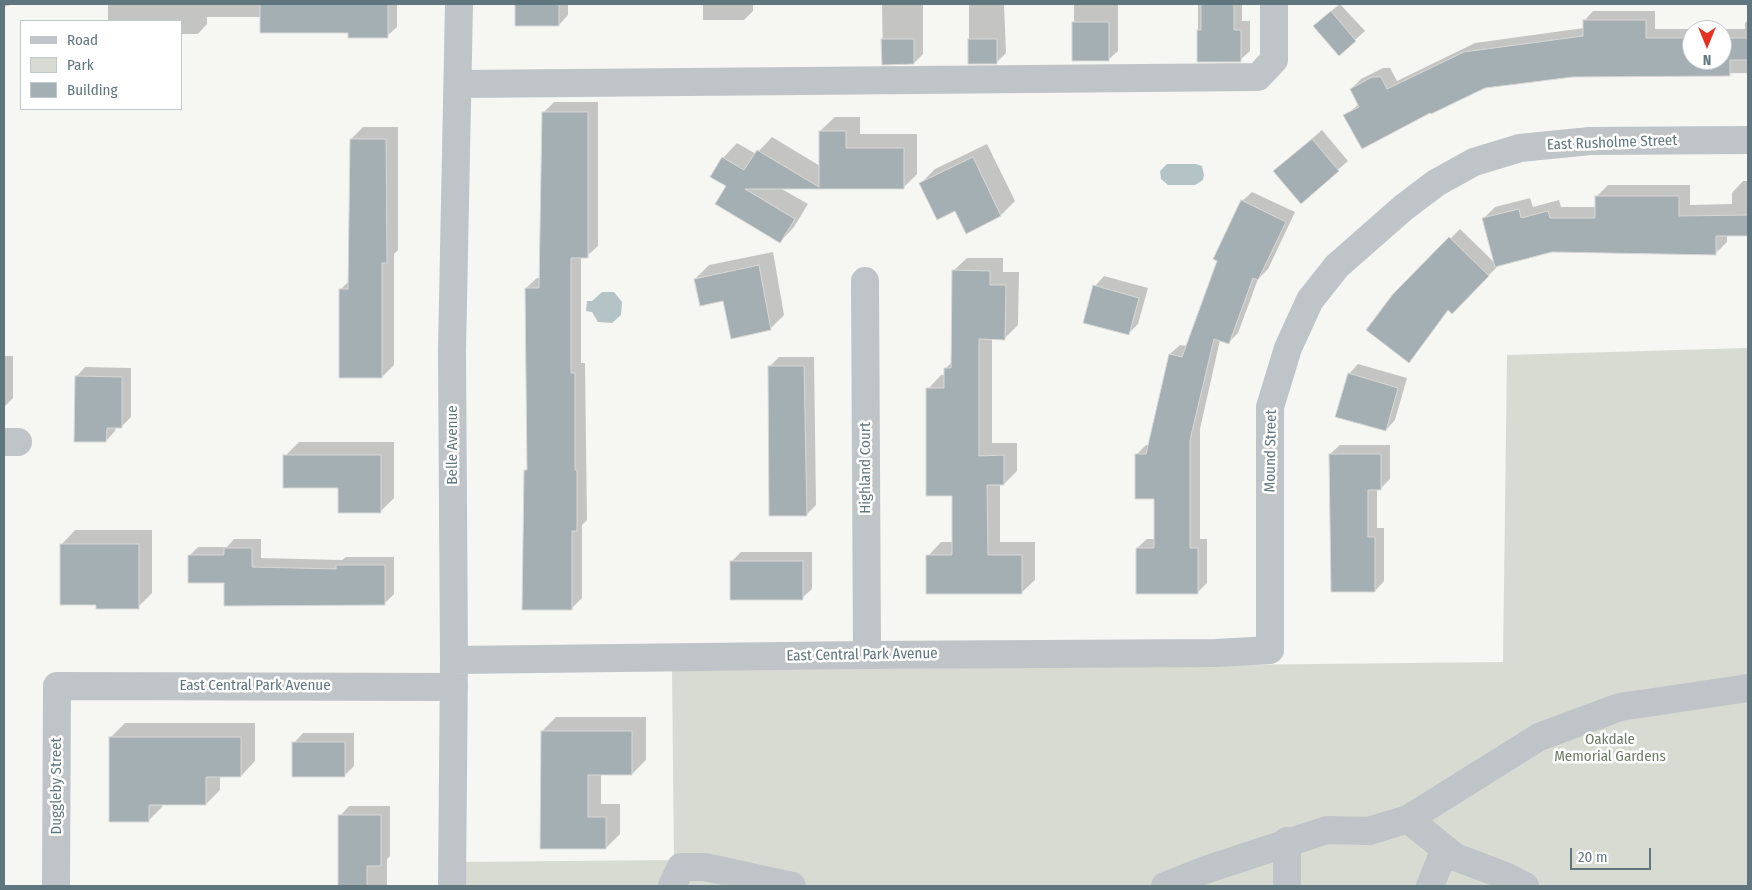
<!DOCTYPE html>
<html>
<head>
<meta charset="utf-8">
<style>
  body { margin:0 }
  #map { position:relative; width:1752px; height:890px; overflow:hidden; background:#f6f6f3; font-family:"Fira Sans Condensed",sans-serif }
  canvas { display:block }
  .frame { position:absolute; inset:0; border:5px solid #60767e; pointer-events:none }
  .legend { position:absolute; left:20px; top:20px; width:162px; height:90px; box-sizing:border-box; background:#fff; border:1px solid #bfc8cb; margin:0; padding:6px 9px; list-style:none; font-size:15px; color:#60767e }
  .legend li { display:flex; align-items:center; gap:10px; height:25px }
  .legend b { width:25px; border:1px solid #bfc8cb }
  .north { position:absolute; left:1682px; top:20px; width:50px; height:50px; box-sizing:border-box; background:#fff; border:1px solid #bfc8cb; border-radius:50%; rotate:180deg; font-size:14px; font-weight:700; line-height:20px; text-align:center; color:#60767e }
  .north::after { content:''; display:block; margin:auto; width:18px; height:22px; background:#e73022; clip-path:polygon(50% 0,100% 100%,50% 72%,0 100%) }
  .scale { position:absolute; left:1570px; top:848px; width:81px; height:22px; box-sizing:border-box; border:2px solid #60767e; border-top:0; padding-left:6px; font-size:15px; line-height:18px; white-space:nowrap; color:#60767e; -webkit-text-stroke:4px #fff; paint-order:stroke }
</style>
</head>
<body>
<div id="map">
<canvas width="1752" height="890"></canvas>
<div class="frame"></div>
<ul class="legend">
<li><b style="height:6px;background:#bec4c7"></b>Road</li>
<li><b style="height:14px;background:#d7dbd2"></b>Park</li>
<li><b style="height:14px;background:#a3afb2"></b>Building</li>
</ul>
<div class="north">N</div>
<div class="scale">20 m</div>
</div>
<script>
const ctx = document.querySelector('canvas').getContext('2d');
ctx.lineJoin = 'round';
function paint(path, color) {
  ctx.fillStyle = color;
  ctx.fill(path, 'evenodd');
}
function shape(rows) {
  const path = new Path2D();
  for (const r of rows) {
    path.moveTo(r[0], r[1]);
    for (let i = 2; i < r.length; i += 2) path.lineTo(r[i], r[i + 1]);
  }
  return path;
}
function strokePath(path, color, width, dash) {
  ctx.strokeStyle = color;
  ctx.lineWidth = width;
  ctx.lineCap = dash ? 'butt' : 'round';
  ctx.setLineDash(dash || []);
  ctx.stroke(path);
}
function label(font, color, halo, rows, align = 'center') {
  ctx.font = font + ' "Fira Sans Condensed",sans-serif';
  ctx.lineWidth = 5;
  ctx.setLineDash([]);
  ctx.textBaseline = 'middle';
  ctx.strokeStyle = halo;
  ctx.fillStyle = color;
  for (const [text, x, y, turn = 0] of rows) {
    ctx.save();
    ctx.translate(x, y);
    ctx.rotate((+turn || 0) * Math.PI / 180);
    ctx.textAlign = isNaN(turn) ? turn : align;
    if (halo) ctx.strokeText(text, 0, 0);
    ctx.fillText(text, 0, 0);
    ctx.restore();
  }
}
const green = shape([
  [1748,348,1748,886,460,886,460,862,674,860,672,671,1503,662,1507,355]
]);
const water = shape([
  [1167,164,1196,164,1202,166,1204,175,1203,180,1195,185,1168,185,1161,179,1160,171],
  [602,292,614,292,622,302,621,315,612,323,598,322,592,312,586,311,587,301,592,301]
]);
const shadow = shape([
  [4,4,397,4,397,27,387,36,261,17,207,17,207,24,198,34,181,34,181,21,108,21,108,5,10,5,4,7],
  [516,4,568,4,568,15,559,25,516,25],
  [703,4,753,4,753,11,744,20,703,20],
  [882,4,923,4,923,54,914,63,883,63],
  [969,4,1004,4,1006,53,997,62,969,63],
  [1074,4,1242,4,1242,21,1250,21,1250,51,1240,60,1198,61,1198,5,1118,5,1118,51,1108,60,1074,60],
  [1340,4,1365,31,1339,54,1325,16],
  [1593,11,1655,11,1655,29,1745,29,1745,23,1748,20,1748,73,1573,75,1485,87,1345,116,1359,104,1351,89,1361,79,1383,68,1390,68,1397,81,1475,43,1584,28,1584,21],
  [1692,30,1722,30,1722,60,1692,60],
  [554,102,598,102,598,246,587,256,581,256,581,363,585,363,587,520,582,525,582,598,571,609,526,471,528,468,526,288,537,278,540,278,543,113],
  [835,117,860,117,860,134,917,134,917,174,903,188,780,188,808,204,794,227,780,242,727,186,712,177,723,158,737,143,756,154,772,137,820,166,820,131],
  [363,127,398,127,398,250,394,254,394,365,382,377,341,289,350,280,351,139],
  [1322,130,1348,161,1301,202,1285,162],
  [987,144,1015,201,1001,215,955,209,921,183,935,169],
  [1743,181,1748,181,1748,235,1727,235,1727,242,1715,254,1551,251,1499,265,1452,312,1449,309,1409,361,1394,295,1460,229,1496,264,1483,219,1495,207,1530,198,1533,207,1559,200,1561,207,1596,207,1596,197,1608,185,1690,185,1690,205,1732,204,1732,193],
  [1252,192,1295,212,1268,269,1258,279,1238,333,1228,343,1220,340,1200,429,1200,539,1207,539,1207,583,1197,593,1137,548,1147,539,1155,539,1155,497,1137,454,1146,445,1149,445,1170,354,1180,345,1187,346,1242,201],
  [773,252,784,315,770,329,695,279,709,265],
  [967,258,1003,258,1003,272,1019,272,1018,325,1005,338,992,338,992,443,1017,443,1017,471,1004,484,1000,484,1000,542,1035,542,1035,580,1021,593,928,556,941,542,954,542,953,495,928,389,941,375,945,375,945,369,952,362,953,271],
  [1104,276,1148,288,1138,324,1128,334,1095,286],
  [4,356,13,356,13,398,4,407],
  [779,357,814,357,816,505,806,515,769,367],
  [1358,364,1407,378,1395,420,1386,430,1349,374],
  [85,367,131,368,131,417,121,427,116,427,115,431,106,441,76,377],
  [299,442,394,442,394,498,380,512,285,456],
  [1340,445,1390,445,1390,479,1381,488,1377,488,1377,528,1384,528,1384,581,1375,591,1330,454],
  [75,530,152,530,152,593,138,607,98,603,61,545],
  [234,539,261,539,261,558,342,560,346,557,394,557,394,594,385,603,225,582,189,556,198,547,227,547],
  [741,552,812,552,812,589,802,598,731,562],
  [556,717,646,717,646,760,632,774,601,774,601,804,620,804,620,834,606,848,542,848,542,731],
  [125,723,255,723,255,761,241,776,220,776,220,790,206,804,162,804,162,807,148,821,111,737],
  [303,733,354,733,354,766,344,776,294,743],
  [349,806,390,806,390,856,387,859,387,886,340,886,340,816]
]);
const building = shape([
  [260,4,388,4,388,38,348,38,348,33,260,33,260,4],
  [515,4,559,4,559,26,515,26,515,4],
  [1201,4,1234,4,1234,30,1241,30,1241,62,1197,62,1197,30,1201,30,1201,4],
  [1331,11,1356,41,1339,56,1313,26,1331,11],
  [1583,20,1646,20,1646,38,1692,38,1692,60,1722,60,1722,38,1748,38,1748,60,1730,60,1730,76,1573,77,1485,88,1431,114,1430,113,1362,149,1343,115,1359,107,1350,89,1372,77,1381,77,1387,89,1464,52,1583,36,1583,20],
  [1072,22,1109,22,1109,61,1072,61,1072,22],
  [881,39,914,39,914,64,882,65,881,39],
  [968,39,997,39,997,64,968,64,968,39],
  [542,112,588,112,588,258,571,258,571,373,575,373,575,470,577,470,577,531,572,531,572,610,522,610,524,470,527,470,525,288,539,288,542,112],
  [819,131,846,131,846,148,904,148,904,189,745,189,795,219,780,243,715,204,726,186,710,177,722,157,744,170,757,150,819,187,819,131],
  [350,139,386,139,387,263,382,263,382,378,339,378,339,289,348,289,350,139],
  [1312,139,1339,171,1301,204,1273,171,1312,139],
  [973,157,1001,216,966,234,955,211,937,220,919,183,973,157],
  [1595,196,1679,196,1679,216,1748,215,1748,236,1716,236,1716,255,1552,252,1495,267,1482,218,1519,209,1521,218,1548,211,1550,218,1595,218,1595,196],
  [1241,200,1286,222,1258,280,1253,278,1229,344,1214,339,1190,440,1190,548,1198,548,1198,594,1136,594,1136,548,1154,548,1154,499,1135,499,1135,454,1146,454,1169,354,1182,357,1217,261,1213,259,1241,200],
  [1449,237,1489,276,1452,314,1448,310,1409,363,1366,330,1393,294,1449,237],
  [759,265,771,330,731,339,723,301,700,306,694,279,759,265],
  [952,270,990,271,990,285,1006,285,1005,340,979,339,979,456,1004,455,1004,485,987,485,988,555,1022,555,1022,594,926,594,926,555,952,555,952,496,926,496,926,388,944,388,944,368,951,368,952,270],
  [1093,285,1139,298,1129,335,1083,323,1093,285],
  [768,366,804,366,807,516,769,516,768,366],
  [1348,373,1398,388,1386,431,1335,417,1348,373],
  [75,376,122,377,122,428,107,428,106,442,74,442,75,376],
  [1329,454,1381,454,1381,490,1368,490,1368,537,1375,537,1375,592,1331,592,1329,454],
  [283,455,381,455,381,513,338,513,338,488,283,488,283,455],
  [60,544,139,544,139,609,96,609,96,605,60,605,60,544],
  [224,548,252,548,252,567,336,569,336,565,385,565,385,605,224,606,224,583,188,583,188,555,224,555,224,548],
  [730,561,803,561,803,600,730,600,730,561],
  [541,731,632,731,632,775,588,775,588,817,606,817,606,849,540,849,541,731],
  [109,737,241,737,241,777,206,777,206,805,149,805,149,822,109,822,109,737],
  [292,742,345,742,345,777,292,777,292,742],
  [338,815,381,815,381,866,367,866,367,886,338,886,338,815]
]);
const minor = shape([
  [458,84,1258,77,1274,60,1274,4],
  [865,281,867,655],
  [4,442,18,442],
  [454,660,867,655,1216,653,1270,650,1270,407,1288,348,1310,300,1337,266,1403,208,1436,183,1474,162,1520,148,1590,141,1748,140],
  [1408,819,1539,737,1620,707,1748,688],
  [56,886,57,686,454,687],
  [452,886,454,660,452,351,459,4],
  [672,886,681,867,705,867,792,886],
  [1165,886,1208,869,1327,830,1369,831,1408,819,1455,857,1503,875,1525,886],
  [1287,886,1287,841],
  [1430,886,1445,849]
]);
const streetNames = [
  ["East Rusholme Street",1612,143,-2],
  ["Belle Avenue",453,445,-90],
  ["Mound Street",1271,451,-89],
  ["Highland Court",866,468,-90],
  ["East Central Park Avenue",862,655,-1],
  ["East Central Park Avenue",255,686],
  ["Duggleby Street",57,786,-90]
];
const parkNames = [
  ["Oakdale",1610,740],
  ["Memorial Gardens",1610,757]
];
paint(green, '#d7dbd2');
paint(water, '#b4c4c6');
paint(shadow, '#0003');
paint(building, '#a3afb2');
strokePath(building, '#d8d7d5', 1);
strokePath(minor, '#bec4c7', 28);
label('15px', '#60767e', '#fff', streetNames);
label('15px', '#6c7b63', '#fff', parkNames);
</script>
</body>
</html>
